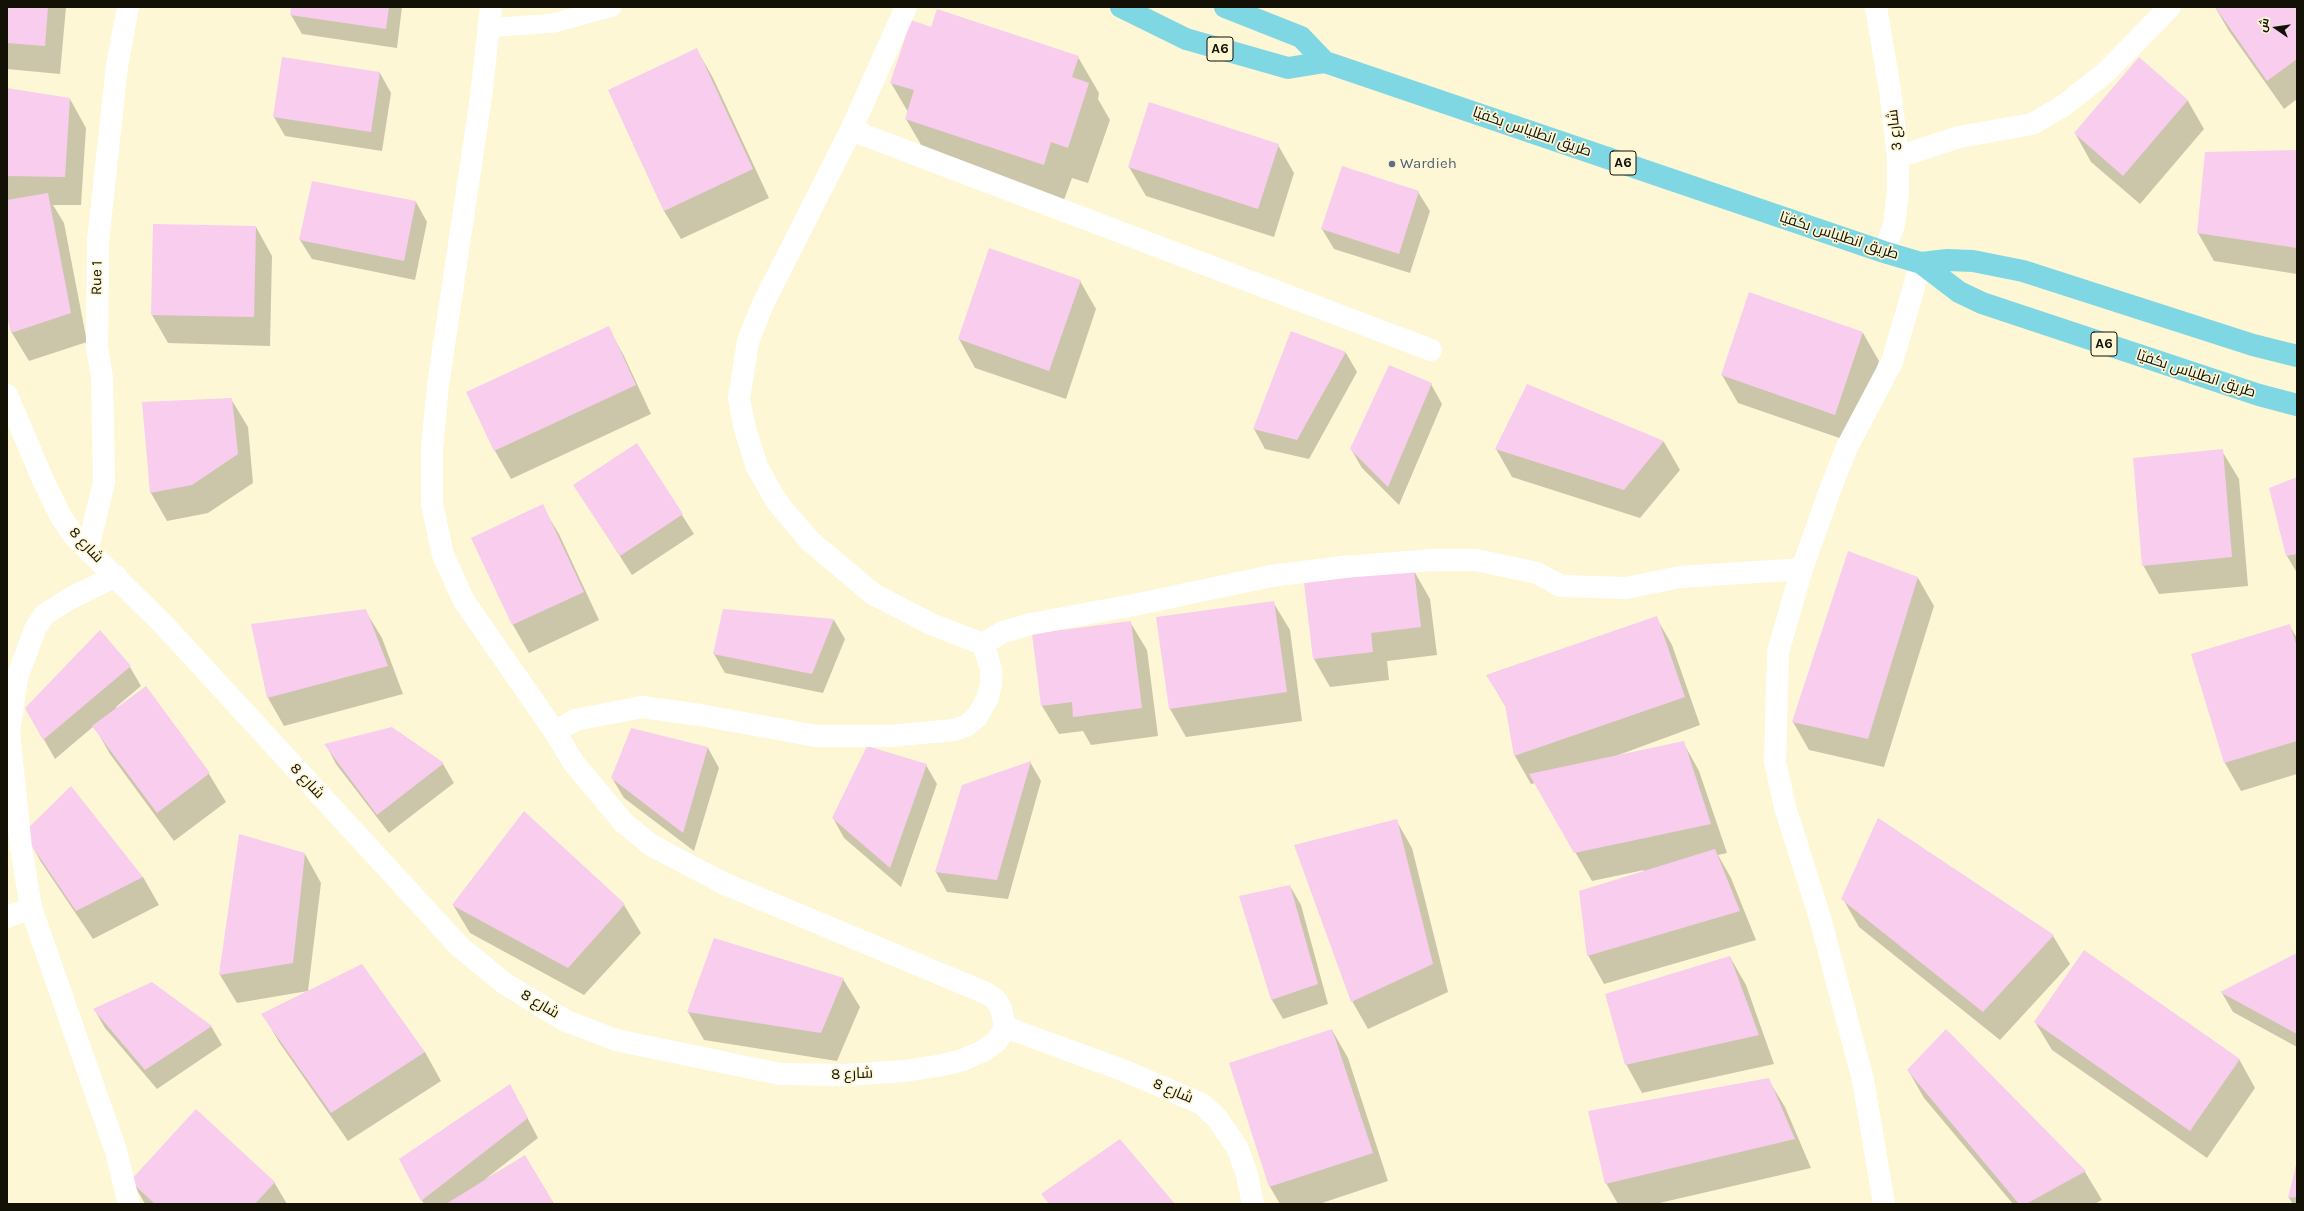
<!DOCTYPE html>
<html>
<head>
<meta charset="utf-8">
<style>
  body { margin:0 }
  #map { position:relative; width:2304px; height:1211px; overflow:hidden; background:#fef7d5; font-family:Karla,Cairo,sans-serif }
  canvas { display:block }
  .frame { position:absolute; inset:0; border:8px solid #131005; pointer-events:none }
  .north { position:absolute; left:2256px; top:8px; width:40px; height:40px; -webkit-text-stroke:3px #fef7d5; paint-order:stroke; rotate:283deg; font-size:11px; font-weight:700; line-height:16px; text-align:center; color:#131005 }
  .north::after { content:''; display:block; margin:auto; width:14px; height:18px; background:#131005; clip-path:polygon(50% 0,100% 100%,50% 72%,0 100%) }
</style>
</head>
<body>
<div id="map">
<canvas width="2304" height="1211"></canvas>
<div class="frame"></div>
<div class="north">ش</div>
</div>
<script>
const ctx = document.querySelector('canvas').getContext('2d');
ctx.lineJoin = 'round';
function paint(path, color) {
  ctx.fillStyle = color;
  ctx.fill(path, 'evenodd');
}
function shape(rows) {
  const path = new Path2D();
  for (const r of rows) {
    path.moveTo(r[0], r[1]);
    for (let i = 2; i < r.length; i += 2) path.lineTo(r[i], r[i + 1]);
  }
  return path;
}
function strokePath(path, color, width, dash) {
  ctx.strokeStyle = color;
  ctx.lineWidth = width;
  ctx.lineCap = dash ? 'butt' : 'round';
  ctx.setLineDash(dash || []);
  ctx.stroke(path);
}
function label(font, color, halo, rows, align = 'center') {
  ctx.font = font + ' Karla,Cairo,sans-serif';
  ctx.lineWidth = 3.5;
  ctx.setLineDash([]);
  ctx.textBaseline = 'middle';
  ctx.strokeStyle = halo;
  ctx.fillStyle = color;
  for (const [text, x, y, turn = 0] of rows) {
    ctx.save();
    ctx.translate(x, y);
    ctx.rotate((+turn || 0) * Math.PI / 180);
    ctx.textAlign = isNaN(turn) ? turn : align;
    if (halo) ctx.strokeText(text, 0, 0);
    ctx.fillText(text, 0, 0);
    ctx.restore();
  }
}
const shadow = shape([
  [7,7,66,7,60,74,7,69],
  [292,7,402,7,397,48,302,34,291,15],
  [2215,7,2297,7,2297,99,2284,109,2229,31],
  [932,28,1078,57,1099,93,1098,99,1110,120,1088,183,1072,178,1064,200,927,155,906,119,908,112,891,83],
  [697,50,713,78,769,198,681,239,664,211,609,91],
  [2139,59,2188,101,2204,129,2140,204,2091,162,2075,133],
  [380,73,391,93,382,151,285,136,274,117],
  [7,89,70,99,86,128,81,205,53,205,64,223,87,342,29,361,12,333,7,312],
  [1278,145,1294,173,1274,237,1146,196,1129,167],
  [2297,151,2297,274,2214,261,2198,233],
  [1418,192,1430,211,1410,273,1334,249,1322,229],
  [416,202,427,222,415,280,312,259,300,240],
  [256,227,272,256,270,346,168,343,152,315],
  [989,250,1080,281,1096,309,1066,399,975,368,959,339],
  [608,327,624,356,651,414,511,479,495,451,468,393],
  [1291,332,1346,353,1357,372,1309,459,1265,449,1254,429],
  [1863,333,1879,361,1851,442,1738,403,1722,375],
  [1431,384,1442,404,1399,505,1362,468,1351,449],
  [1528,385,1664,442,1680,470,1640,518,1512,477,1496,449],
  [231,399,248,427,253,483,208,513,167,521,151,493,143,403],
  [637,444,694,534,632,575,574,485],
  [2222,451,2239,479,2248,586,2159,594,2143,565],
  [2297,478,2297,573,2287,556],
  [542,506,559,534,599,620,529,653,513,625,473,538],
  [1414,571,1430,599,1437,655,1387,661,1389,680,1330,687,1314,659],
  [1918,578,1934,606,1884,767,1809,750,1793,722],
  [1273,602,1290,630,1302,721,1186,737,1170,709],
  [365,610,382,638,403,694,284,726,268,698,252,625],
  [1656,617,1672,645,1700,725,1613,757,1683,742,1699,771,1727,853,1718,855,1731,878,1756,940,1604,984,1588,955,1644,870,1592,881,1535,783,1531,784,1515,756,1507,709,1487,675],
  [834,620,845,639,823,693,725,673,714,654],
  [1130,622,1147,650,1158,736,1091,745,1083,731,1059,734,1042,706,1033,634],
  [2289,625,2297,638,2297,774,2241,791,2225,763],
  [130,667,141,686,116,707,117,708,146,687,209,774,226,802,174,841,110,754,94,726,55,759,26,708],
  [391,729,443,764,454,783,389,833,336,764,326,745],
  [708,748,719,768,694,851,624,798,612,778],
  [1030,762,1041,781,1008,899,947,892,936,872,963,786],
  [926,765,937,784,901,887,844,838,833,818],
  [524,812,624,905,641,933,584,995,470,933,453,905],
  [1879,819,2053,936,2070,964,2000,1040,1859,927,1843,899],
  [1396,820,1412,848,1448,992,1368,1029,1352,1001],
  [25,833,143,877,159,905,93,939,41,862],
  [305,854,321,883,308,991,237,1003,220,975],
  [1290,886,1301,905,1328,1004,1283,1019,1272,1000],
  [2297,954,2297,1047,2233,1012,2222,993],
  [1730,957,1746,985,1774,1064,1642,1093,1626,1064],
  [843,979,860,1007,837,1061,704,1040,688,1012],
  [94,1009,211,1026,222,1045,157,1089,105,1028],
  [263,1014,425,1052,441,1081,348,1141,279,1042],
  [2035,1022,2239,1059,2255,1088,2207,1158,2052,1050],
  [1332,1030,1348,1058,1388,1181,1319,1204,1280,1204,1270,1187],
  [1946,1030,2085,1172,2102,1200,2094,1204,2013,1204,1924,1098,1908,1070],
  [1768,1079,1785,1107,1811,1168,1655,1204,1618,1204,1606,1183],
  [520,1104,538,1138,484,1180,525,1156,554,1204,424,1204,400,1159],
  [2297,1167,2297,1204,2293,1204,2289,1198],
  [132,1181,274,1182,287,1204,145,1204]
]);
const building = shape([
  [7,7,48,7,45,46,7,43],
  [291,7,389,7,386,29,290,15],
  [2215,7,2297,7,2297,59,2267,81],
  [937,9,1079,56,1072,77,1089,83,1068,148,1051,142,1044,165,905,119,914,90,890,83,911,20,931,27],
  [697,48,753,169,664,211,608,90],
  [282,57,380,72,371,132,273,117],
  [2139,57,2188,100,2123,176,2074,133],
  [7,88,70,98,65,177,7,176],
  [1149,102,1279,144,1258,209,1128,167],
  [2297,150,2297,248,2197,233,2205,152],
  [1342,166,1419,191,1399,254,1321,229],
  [312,181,416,201,404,261,299,240],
  [48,193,71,313,11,333,7,316,7,200],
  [153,224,256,226,254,317,151,315],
  [989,248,1081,280,1049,371,958,339],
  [1749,292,1863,332,1835,415,1721,375],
  [609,326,636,385,494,451,466,392],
  [1291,331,1346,352,1297,440,1253,429],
  [1389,365,1432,383,1388,487,1350,449],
  [1527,384,1664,441,1624,490,1495,449],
  [232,398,238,454,192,485,150,493,142,402],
  [637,443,683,514,620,556,573,485],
  [2223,449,2232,557,2142,566,2133,458],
  [2297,477,2297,554,2286,556,2269,488],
  [543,504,584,592,512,625,471,538],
  [1848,551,1918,577,1868,739,1792,722],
  [1414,570,1421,627,1371,633,1373,652,1313,659,1304,583],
  [1274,601,1287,692,1169,709,1156,617],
  [366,609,388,666,267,698,251,624],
  [723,609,834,619,812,674,713,654],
  [1657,616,1685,697,1514,756,1505,705,1486,675],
  [1131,621,1142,708,1073,717,1072,702,1041,706,1032,634],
  [2290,624,2297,647,2297,741,2224,763,2191,654],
  [100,630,131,666,43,740,25,708],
  [146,686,210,773,157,813,92,726],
  [392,727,444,763,377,815,324,744],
  [631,728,708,747,683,833,611,778],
  [1684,741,1711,824,1574,853,1529,774],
  [867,746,927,764,890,868,832,818],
  [1031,761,997,880,935,872,962,785],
  [71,786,143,877,76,911,23,833],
  [524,811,625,904,568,968,452,905],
  [1878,818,2054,935,1983,1012,1841,899],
  [1397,819,1433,964,1351,1002,1294,845],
  [239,834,305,853,293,963,219,975],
  [1715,849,1740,911,1587,956,1579,891],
  [1290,885,1318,984,1271,1000,1239,896],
  [714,938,844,978,821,1033,687,1012],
  [2084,950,2240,1059,2190,1131,2034,1022],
  [2297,953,2297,1034,2220,992],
  [1730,956,1759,1035,1625,1065,1605,994],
  [362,964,425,1052,331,1113,261,1014],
  [152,982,212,1026,145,1070,93,1009],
  [1332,1029,1373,1153,1269,1187,1229,1063],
  [1946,1029,2086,1171,2026,1204,2019,1204,1907,1070],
  [1769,1078,1795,1139,1605,1184,1588,1111],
  [510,1084,528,1118,421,1201,399,1159],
  [196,1109,275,1182,255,1204,155,1204,130,1181],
  [1120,1139,1175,1204,1049,1204,1041,1194],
  [525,1155,553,1202,549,1204,446,1204],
  [2296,1165,2297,1197,2288,1198]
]);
const service = shape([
  [488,28,554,23,612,7]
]);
const minor = shape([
  [491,7,481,97,438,385,432,449,432,504,443,555,464,601,555,732,573,762,624,823,651,845,725,884,986,993,996,1000,1001,1009,1005,1027],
  [1876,7,1890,90,1898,157,1898,192,1894,225,1884,252],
  [851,130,1431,350],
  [1898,157,1959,137,2032,124,2063,106,2105,73,2170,7],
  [7,395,43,480,61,517,74,536,164,625,460,947,504,983,566,1021,616,1040,780,1074,845,1075,905,1071,943,1065,963,1060,985,1050,997,1041,1005,1027,1125,1071,1202,1104,1217,1118,1238,1149,1247,1175,1253,1204],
  [88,549,104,482,102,378,97,347,98,241,117,66,128,7],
  [116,576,71,598,45,614,36,627,17,677,9,733,21,848,31,908,116,1151,129,1204],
  [983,644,1003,632,1031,624,1139,604,1271,576,1343,567,1433,560,1476,560,1537,573,1561,586,1626,588,1680,577,1802,569],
  [555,732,575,720,642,707,700,715,816,736,890,736,954,730,966,726,977,717,988,697,991,684,991,669,983,644,933,625,873,594,809,540,777,502,757,467,745,429,739,399,748,341,763,304,851,130,906,7],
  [7,917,31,908],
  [1884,1204,1863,1080,1820,918,1785,807,1775,762,1778,652,1802,569,1830,490,1847,447,1892,362,1921,263]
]);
const trunk = shape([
  [1121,7,1186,39,1288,68,1325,62],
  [1225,7,1301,37,1325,62,1884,252,1921,263,1947,260,1973,261,2023,271,2253,345,2297,356],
  [1921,263,1959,292,1982,303,2259,395,2297,405]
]);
const markers = [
  [1392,164,4,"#5c6f8a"]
];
const shields = [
  [1220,49,26],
  [1623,163,26],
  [2104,344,26]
];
const shieldNames = [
  ["A6",1220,49],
  ["A6",1623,163],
  ["A6",2104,344]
];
const streetNames = [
  ["شارع 3",1895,130,-96],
  ["طريق انطلياس بكفيّا",1532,132,19],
  ["طريق انطلياس بكفيّا",1839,236,18],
  ["Rue 1",97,278,-89],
  ["طريق انطلياس بكفيّا",2196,374,18],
  ["شارع 8",86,545,47],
  ["شارع 8",307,781,47],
  ["شارع 8",540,1004,31],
  ["شارع 8",852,1074,-2],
  ["شارع 8",1173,1091,23]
];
const serviceNames = [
  ["Wardieh",1400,164]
];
paint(shadow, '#0003');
paint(building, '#f8cdee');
strokePath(service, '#fff', 19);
strokePath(minor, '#fff', 22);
strokePath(trunk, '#80d7e4', 22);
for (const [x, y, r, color] of markers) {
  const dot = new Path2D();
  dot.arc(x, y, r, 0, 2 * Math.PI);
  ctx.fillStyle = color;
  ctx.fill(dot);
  strokePath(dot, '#fef7d5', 1.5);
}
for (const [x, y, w] of shields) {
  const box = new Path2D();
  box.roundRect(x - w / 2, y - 12, w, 24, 3);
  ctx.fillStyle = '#fef7d5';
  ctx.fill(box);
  strokePath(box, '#131005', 1);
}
label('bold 14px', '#131005', null, shieldNames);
label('15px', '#131005', '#fef7d5', streetNames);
label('15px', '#4e5e75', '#fef7d5', serviceNames, 'left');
</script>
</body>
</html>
